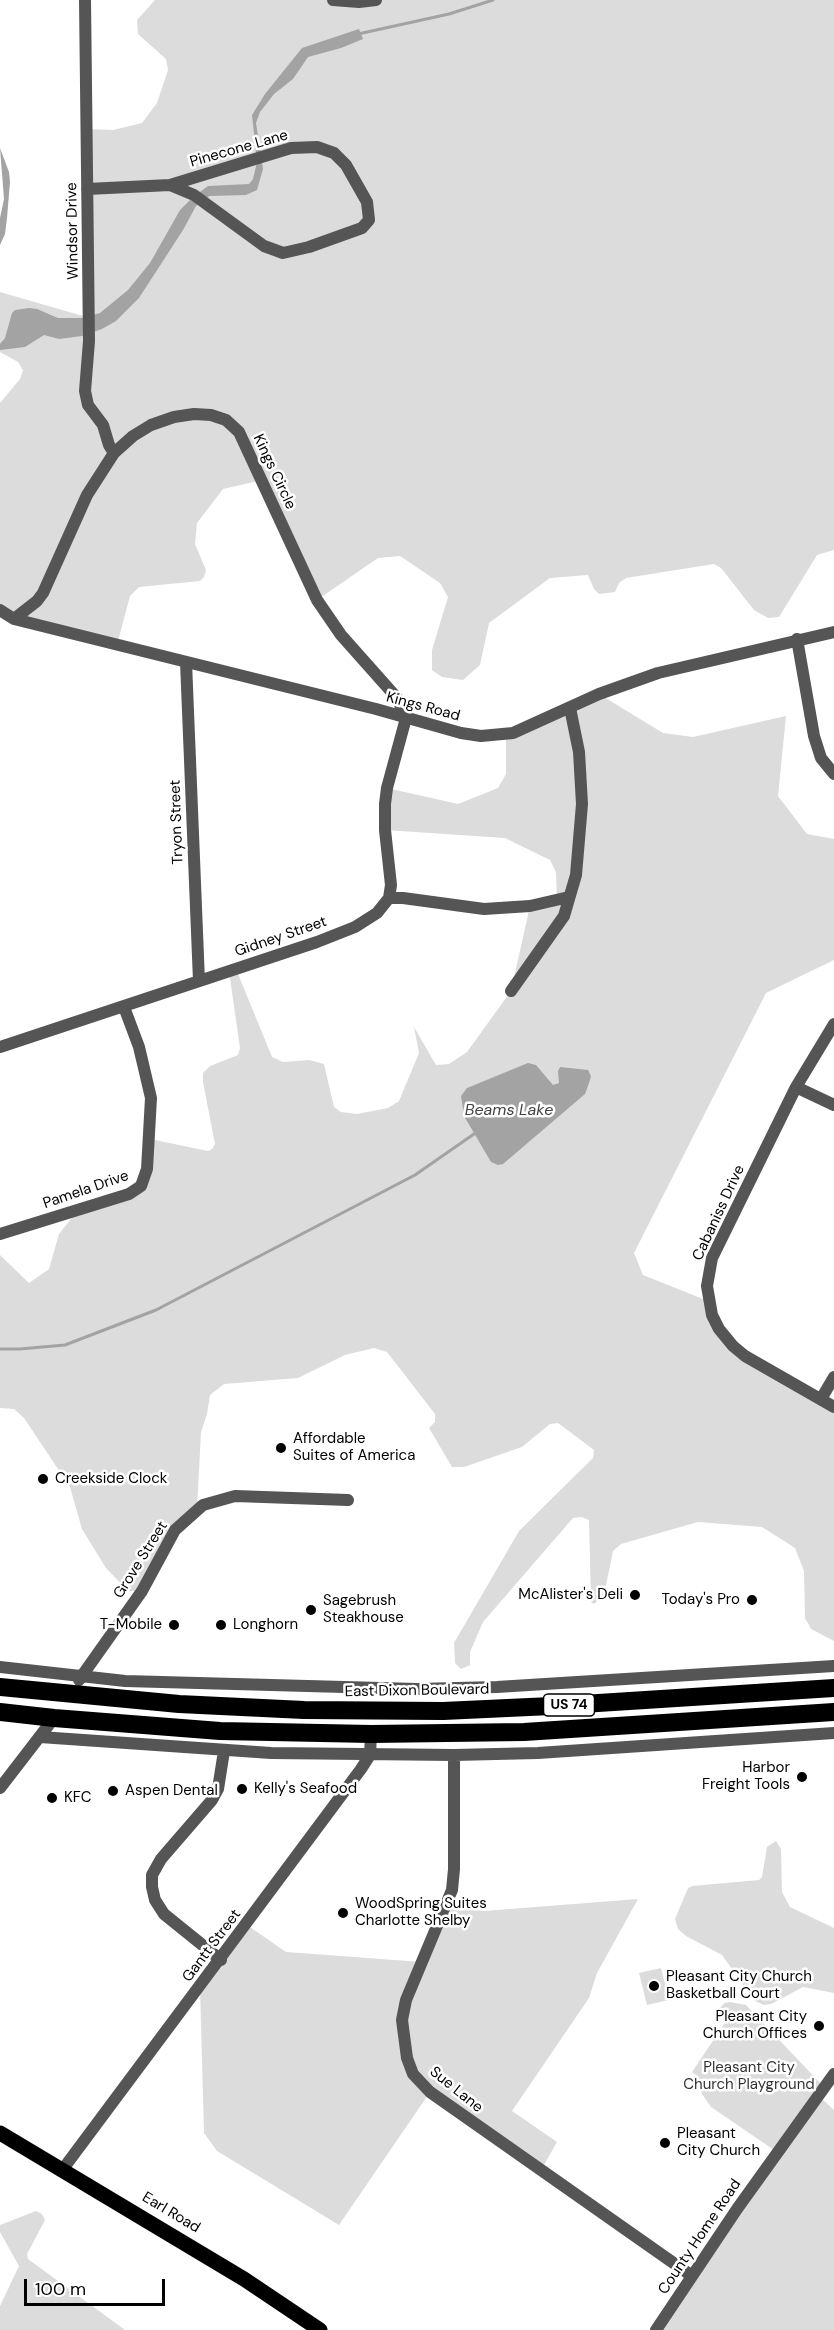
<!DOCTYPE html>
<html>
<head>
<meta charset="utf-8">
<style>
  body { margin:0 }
  #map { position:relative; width:834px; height:2330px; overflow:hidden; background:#fff; font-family:"DM Sans",sans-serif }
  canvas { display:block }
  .scale { position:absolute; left:24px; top:2279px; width:141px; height:27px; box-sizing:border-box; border:3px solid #000; border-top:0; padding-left:8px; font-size:18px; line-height:21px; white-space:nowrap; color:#000; -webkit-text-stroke:4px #fff; paint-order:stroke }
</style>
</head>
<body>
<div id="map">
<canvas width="834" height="2330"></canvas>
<div class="scale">100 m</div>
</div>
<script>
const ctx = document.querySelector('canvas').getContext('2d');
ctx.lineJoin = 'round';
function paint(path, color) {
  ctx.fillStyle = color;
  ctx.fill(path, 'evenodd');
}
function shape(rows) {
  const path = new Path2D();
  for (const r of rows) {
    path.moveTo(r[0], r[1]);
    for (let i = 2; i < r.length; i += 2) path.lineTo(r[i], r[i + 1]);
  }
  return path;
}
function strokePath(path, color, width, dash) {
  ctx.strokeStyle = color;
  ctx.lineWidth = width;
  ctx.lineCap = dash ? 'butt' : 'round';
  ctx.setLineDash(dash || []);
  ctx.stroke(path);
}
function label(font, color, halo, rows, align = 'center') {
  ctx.font = font + ' "DM Sans",sans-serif';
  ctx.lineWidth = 5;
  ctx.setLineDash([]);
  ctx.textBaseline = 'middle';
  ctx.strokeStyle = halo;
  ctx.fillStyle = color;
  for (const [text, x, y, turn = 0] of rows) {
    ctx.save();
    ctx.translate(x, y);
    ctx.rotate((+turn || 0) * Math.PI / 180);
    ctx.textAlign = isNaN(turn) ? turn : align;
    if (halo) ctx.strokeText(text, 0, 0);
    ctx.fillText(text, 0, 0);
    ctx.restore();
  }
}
const green = shape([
  [155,0,834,0,834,550,817,555,779,617,768,618,754,610,721,568,714,564,626,578,619,583,615,592,599,594,594,589,588,575,550,578,489,623,480,665,463,680,442,677,432,670,432,650,448,597,440,583,400,556,378,558,317,600,262,480,223,489,197,523,195,544,206,570,204,577,200,581,139,587,130,596,117,645,0,610,0,403,20,379,23,370,18,362,0,352,0,292,90,318,86,129,113,130,142,123,157,103,168,70,166,59,138,34,137,20],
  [599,694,663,733,693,737,786,716,778,796,807,834,834,839,834,960,766,993,634,1253,643,1275,708,1301,733,1346,834,1407,834,1641,811,1629,805,1618,804,1571,795,1548,762,1527,698,1522,621,1544,613,1551,604,1595,594,1604,591,1602,589,1520,581,1517,573,1518,483,1622,470,1652,470,1665,461,1669,455,1663,454,1643,519,1531,593,1458,594,1450,558,1423,550,1424,522,1447,464,1467,452,1467,429,1428,435,1422,435,1414,387,1352,374,1348,345,1355,298,1378,224,1384,210,1395,207,1414,201,1432,197,1509,192,1513,142,1591,128,1591,106,1568,82,1529,70,1487,24,1418,14,1409,0,1408,0,1255,29,1283,49,1269,59,1234,78,1210,135,1192,150,1139,208,1151,212,1149,215,1144,203,1082,203,1073,210,1066,238,1055,240,1048,229,971,236,969,272,1057,283,1062,309,1060,324,1064,334,1107,341,1112,357,1114,388,1108,399,1101,419,1053,414,1027,436,1065,449,1064,467,1052,511,991,530,906,557,901,556,872,550,860,505,838,385,830,387,788,458,804,498,788,506,774,506,735],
  [776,1841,781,1849,782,1892,790,1907,834,1928,834,1993,803,1987,771,2004,764,2005,755,2001,722,1955,686,1936,678,1929,675,1919,688,1888,692,1886,759,1880,762,1877,767,1847],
  [638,1899,597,1973,589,1998,512,2111,557,2142,544,2165,430,2092,339,2225,217,2151,204,2133,200,1988,247,1925,286,1952,422,1962,448,1901,468,1909,484,1911],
  [661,1968,669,2000,647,2005,639,1973],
  [730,2002,746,2005,824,2087,818,2095,834,2110,834,2330,656,2330,777,2152,711,2107,702,2094,697,2076,692,2072,729,2017,718,2009,725,2003],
  [36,2211,42,2214,45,2220,27,2254,28,2259,125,2330,0,2330,0,2306,19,2266,0,2232,0,2225]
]);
const water = shape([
  [359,29,363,39,341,48,308,57,293,79,274,94,260,112,256,123,263,169,257,190,246,195,210,196,203,199,196,206,183,230,139,298,116,321,102,329,82,336,59,339,44,335,25,347,0,350,0,344,5,338,12,313,15,310,29,308,37,309,58,318,83,318,100,313,128,290,150,263,180,210,192,198,208,186,249,184,253,179,257,162,252,115,265,94,302,48],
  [0,148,9,172,10,182,7,218,5,234,0,245,0,218,4,199],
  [528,1063,536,1065,553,1085,559,1083,558,1071,560,1067,588,1070,591,1076,589,1083,585,1094,503,1164,498,1165,491,1162,464,1116,461,1096,467,1088]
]);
const stream = shape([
  [358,34,449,14,493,0],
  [0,1349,20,1349,65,1345,156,1310,415,1175,474,1134]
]);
const minor = shape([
  [85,0,89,341,85,391,88,405,103,425,109,445,114,453],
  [333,0,359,2,376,0],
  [87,189,170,185,194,195,264,246,283,253,309,247,362,228,369,220,367,202,346,165,334,153,317,147,291,148,170,185],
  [0,610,14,619,376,709,461,733,481,736,513,733,599,694,658,673,834,632],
  [797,639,814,736,821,758,834,774],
  [186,662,199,981],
  [389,898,403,898,484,909,530,906,569,897],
  [511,991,564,916,576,875,582,804,579,752,570,708],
  [834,1024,796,1087,712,1258,707,1286,712,1315,719,1329,733,1346,745,1356,834,1407],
  [0,1047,317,942,355,927,377,913,389,898,391,885,385,830,385,804,387,788,406,718,397,698,341,635,317,600,239,432,226,420,211,415,194,414,174,417,151,425,133,436,114,453,87,495,43,593,37,601,14,619],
  [796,1087,834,1105],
  [0,1234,129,1194,141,1186,147,1169,151,1098,139,1047,124,1007],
  [821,1399,834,1377],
  [0,1667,125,1681,417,1689,497,1687,834,1666],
  [79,1680,142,1591,175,1530,203,1505,235,1496,348,1500],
  [40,1737,271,1753,454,1755,538,1753,834,1733],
  [454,1755,454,1869,452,1890,406,2000,402,2020,407,2058,413,2074,430,2092,692,2276],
  [0,1788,54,1718],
  [221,1960,164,1914,155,1900,152,1887,152,1875,161,1859,212,1800,218,1789,224,1751],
  [63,2169,361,1769,370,1755,371,1734],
  [656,2330,737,2209,834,2074]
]);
const major = shape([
  [0,2133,244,2279,320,2330]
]);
const highway = shape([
  [0,1687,179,1704,304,1710,443,1711,551,1706,834,1688],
  [0,1712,54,1718,220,1731,371,1734,524,1732,834,1712]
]);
const markers = [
  [281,1448,6,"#000"],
  [43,1479,6,"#000"],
  [635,1595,6,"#000"],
  [752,1600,6,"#000"],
  [311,1610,6,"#000"],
  [174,1625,6,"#000"],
  [221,1625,6,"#000"],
  [802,1777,6,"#000"],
  [242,1789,6,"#000"],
  [113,1791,6,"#000"],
  [52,1798,6,"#000"],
  [343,1913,6,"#000"],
  [654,1986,6,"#000"],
  [819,2026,6,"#000"],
  [665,2143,6,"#000"]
];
const shields = [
  [569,1705,51]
];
const shieldNames = [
  ["US 74",569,1705]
];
const streetNames = [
  ["Pinecone Lane",239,149,-16],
  ["Windsor Drive",73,231,-91],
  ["Kings Circle",274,472,65],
  ["Kings Road",423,707,15],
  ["Tryon Street",177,822,-92],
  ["Gidney Street",281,937,-19],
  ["Pamela Drive",86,1190,-19],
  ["Cabaniss Drive",719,1213,-65],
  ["Grove Street",141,1560,-58],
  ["East Dixon Boulevard",417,1691,-1],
  ["Gantt Street",212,1946,-53],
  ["Sue Lane",456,2090,39],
  ["Earl Road",171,2213,31],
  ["County Home Road",700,2237,-56]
];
const poiNames = [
  ["Affordable",293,1439],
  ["Suites of America",293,1456],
  ["Creekside Clock",55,1479],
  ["McAlister's Deli",623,1595,"right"],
  ["Today's Pro",740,1600,"right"],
  ["Sagebrush",323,1601],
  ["Steakhouse",323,1618],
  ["T-Mobile",162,1625,"right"],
  ["Longhorn",233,1625],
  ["Harbor",790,1768,"right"],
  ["Freight Tools",790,1785,"right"],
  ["Kelly's Seafood",254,1789],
  ["Aspen Dental",125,1791],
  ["KFC",64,1798],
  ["WoodSpring Suites",355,1904],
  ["Charlotte Shelby",355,1921],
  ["Pleasant City Church",666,1977],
  ["Basketball Court",666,1994],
  ["Pleasant City",807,2017,"right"],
  ["Church Offices",807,2034,"right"],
  ["Pleasant",677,2134],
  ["City Church",677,2151]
];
const parkNames = [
  ["Pleasant City",749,2068],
  ["Church Playground",749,2085]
];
const waterNames = [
  ["Beams Lake",509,1111]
];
paint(green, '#dcdcdc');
paint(water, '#a3a3a3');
strokePath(stream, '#a3a3a3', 3);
strokePath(minor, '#555', 12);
strokePath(major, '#000', 15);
strokePath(highway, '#000', 18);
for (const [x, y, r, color] of markers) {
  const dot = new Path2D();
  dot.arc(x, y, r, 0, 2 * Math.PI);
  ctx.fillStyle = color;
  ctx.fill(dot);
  strokePath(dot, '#fff', 2);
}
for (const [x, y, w] of shields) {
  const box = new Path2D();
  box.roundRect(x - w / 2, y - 11, w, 22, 4.5);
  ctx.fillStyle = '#fff';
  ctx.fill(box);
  strokePath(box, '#000', 1.5);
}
label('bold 14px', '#000', null, shieldNames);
label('15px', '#000', '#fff', streetNames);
label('15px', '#000', '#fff', poiNames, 'left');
label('15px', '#333', '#fff', parkNames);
label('italic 16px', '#444', '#fff', waterNames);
</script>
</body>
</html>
